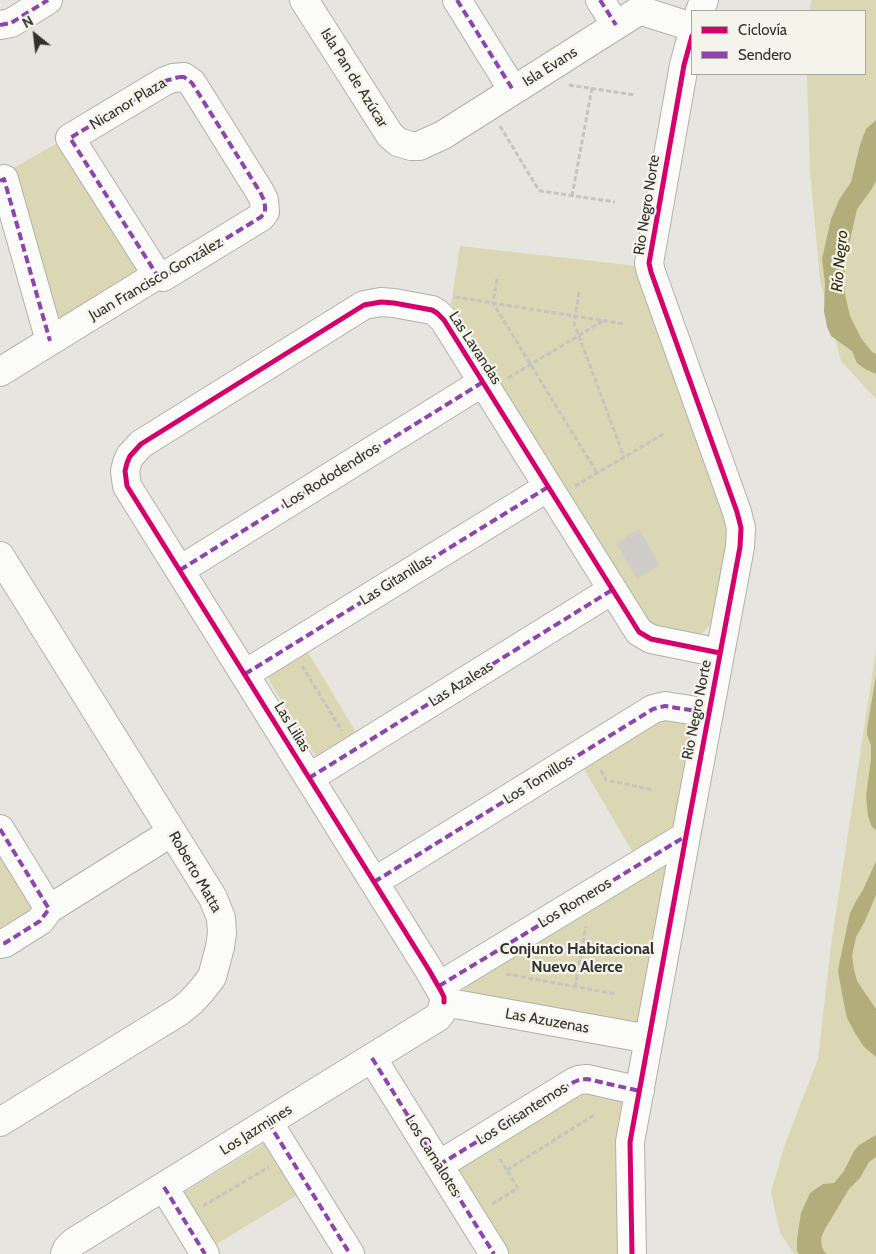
<!DOCTYPE html>
<html>
<head>
<meta charset="utf-8">
<style>
  body { margin:0 }
  #map { position:relative; width:876px; height:1254px; overflow:hidden; background:#e6e5e0; font-family:Cabin,sans-serif }
  canvas { display:block }
  .legend { position:absolute; left:691px; top:10px; width:175px; height:65px; box-sizing:border-box; background:#f5f4eb; border:1px solid #a7a69f; margin:0; padding:6px 9px; list-style:none; font-size:15px; color:#32312e }
  .legend li { display:flex; align-items:center; gap:10px; height:25px }
  .legend b { width:25px; border:1px solid #a7a69f }
  .north { position:absolute; left:10px; top:10px; width:50px; height:50px; -webkit-text-stroke:4px #f5f4eb; paint-order:stroke; rotate:331deg; font-size:14px; font-weight:700; line-height:20px; text-align:center; color:#32312e }
  .north::after { content:''; display:block; margin:auto; width:18px; height:22px; background:#32312e; clip-path:polygon(50% 0,100% 100%,50% 72%,0 100%) }
</style>
</head>
<body>
<div id="map">
<canvas width="876" height="1254"></canvas>
<ul class="legend">
<li><b style="height:6px;background:#d6006c"></b>Ciclovía</li>
<li><b style="height:6px;background:#8e44ad"></b>Sendero</li>
</ul>
<div class="north">N</div>
</div>
<script>
const ctx = document.querySelector('canvas').getContext('2d');
ctx.lineJoin = 'round';
function paint(path, color) {
  ctx.fillStyle = color;
  ctx.fill(path, 'evenodd');
}
function shape(rows) {
  const path = new Path2D();
  for (const r of rows) {
    path.moveTo(r[0], r[1]);
    for (let i = 2; i < r.length; i += 2) path.lineTo(r[i], r[i + 1]);
  }
  return path;
}
function strokePath(path, color, width, dash) {
  ctx.strokeStyle = color;
  ctx.lineWidth = width;
  ctx.lineCap = dash ? 'butt' : 'round';
  ctx.setLineDash(dash || []);
  ctx.stroke(path);
}
function label(font, color, halo, rows, align = 'center') {
  ctx.font = font + ' Cabin,sans-serif';
  ctx.lineWidth = 4.5;
  ctx.setLineDash([]);
  ctx.textBaseline = 'middle';
  ctx.strokeStyle = halo;
  ctx.fillStyle = color;
  for (const [text, x, y, turn = 0] of rows) {
    ctx.save();
    ctx.translate(x, y);
    ctx.rotate((+turn || 0) * Math.PI / 180);
    ctx.textAlign = isNaN(turn) ? turn : align;
    if (halo) ctx.strokeText(text, 0, 0);
    ctx.fillText(text, 0, 0);
    ctx.restore();
  }
}
const green = shape([
  [811,0,876,0,876,399,841,361,820,280,810,171,807,74,865,74,865,11,810,11],
  [65,139,140,272,64,319,50,310,8,171],
  [460,246,637,266,730,528,713,622,701,635,658,628,648,621,451,304],
  [305,647,360,739,322,759,316,757,270,682,267,674],
  [876,650,876,1254,794,1254,780,1233,771,1192,785,1144,818,1059,831,945],
  [662,716,695,724,680,821,666,841,636,858,581,764],
  [0,842,39,906,0,938],
  [660,859,670,864,639,1024,464,993,464,985],
  [585,1085,617,1091,627,1104,621,1254,504,1254,454,1165],
  [268,1141,304,1191,210,1248,181,1194]
]);
const water = shape([
  [876,120,876,181,871,190,857,209,845,263,845,294,850,316,861,338,872,352,876,354,876,374,865,369,857,363,852,351,831,336,827,327,824,311,825,283,822,259,831,219,839,200,851,182,860,145,866,129],
  [876,675,876,830,872,827,868,816,866,796,871,759,871,745,867,735,867,729],
  [876,861,876,895,864,923,856,937,852,956,854,969,857,981,876,1009,876,1057,864,1047,855,1033,847,1018,844,1004,838,971,840,960,850,913,856,901,863,890],
  [876,1135,876,1157,869,1162,860,1178,849,1189,825,1229,821,1238,822,1248,826,1254,799,1254,797,1251,797,1239,801,1213,810,1193,823,1184,834,1183,844,1171,854,1151,859,1145]
]);
const building = shape([
  [639,529,660,565,637,579,616,543]
]);
const path = shape([
  [569,85,635,95],
  [500,126,538,189,541,191,615,202],
  [572,196,592,88],
  [497,279,493,303,597,473],
  [579,292,574,323,624,457],
  [455,297,625,324],
  [508,378,603,321],
  [575,486,665,433],
  [302,666,342,731],
  [601,770,606,780,654,790],
  [506,974,616,994],
  [575,987,586,926],
  [507,1170,594,1115],
  [492,1204,518,1188,498,1156],
  [203,1206,269,1167]
]);
const minor = shape([
  [304,0,390,135,398,142,411,146,419,146,443,135,637,12,642,11,692,27],
  [457,0,513,90],
  [600,0,616,25],
  [700,11,704,0],
  [0,25,11,23,48,0],
  [0,181,4,179,50,341],
  [0,372,157,275,163,277,261,217,265,212,264,200,260,192,192,83,184,77,173,78,165,81,70,138,157,275],
  [0,556,213,898,221,918,222,933,220,947,212,977,202,990,191,1002,180,1011,0,1122],
  [180,570,483,382],
  [245,674,548,487],
  [309,778,612,590],
  [0,829,49,909],
  [374,882,653,709,665,706,709,713],
  [0,944,5,943,40,921,49,909,172,832],
  [439,986,686,836],
  [444,1002,444,997,441,991,429,970,127,486,125,471,127,463,130,456,141,444,364,305,381,302,394,303,432,310,437,313,444,320,639,632,651,639,720,653],
  [444,1002,649,1039],
  [372,1058,494,1254],
  [268,1122,350,1254],
  [439,1165,574,1082,579,1080,587,1079,640,1091],
  [164,1187,205,1254],
  [65,1254,67,1249,74,1242,438,1017,441,1013,444,1002],
  [632,1254,630,1142,686,836,740,547,741,528,737,512,651,272,649,263,684,65,692,36]
]);
const quiet = shape([
  [457,0,513,90],
  [600,0,616,25],
  [0,25,11,23,48,0],
  [179,77,184,77,192,83,260,192,264,200,265,206,265,212,261,217,163,277,157,275,70,138,165,81,179,77],
  [0,181,4,179,50,341],
  [180,570,483,382],
  [245,674,548,487],
  [309,778,612,590],
  [0,829,49,909,40,921,5,943,0,944],
  [374,882,653,709,665,706,709,713],
  [439,986,686,836],
  [372,1058,494,1254],
  [268,1122,350,1254],
  [439,1165,574,1082,579,1080,587,1079,640,1091],
  [164,1187,205,1254]
]);
const cycleway = shape([
  [444,1002,444,997,441,991,429,970,127,486,125,471,127,463,130,456,141,444,364,305,381,302,394,303,432,310,437,313,444,320,639,632,651,639,720,653],
  [632,1254,630,1142,686,836,740,547,741,528,737,512,651,272,649,263,684,65,692,36]
]);
const streetNames = [
  ["Isla Evans",550,67,-32],
  ["Isla Pan de Azúcar",354,78,58],
  ["Nicanor Plaza",128,104,-31],
  ["Rio Negro Norte",647,205,-81],
  ["Juan Francisco González",156,279,-30],
  ["Las Lavandas",475,348,57],
  ["Los Rododendros",331,476,-32],
  ["Las Gitanillas",396,580,-32],
  ["Las Azaleas",461,684,-32],
  ["Rio Negro Norte",697,710,-79],
  ["Las Lilias",292,727,58],
  ["Los Tomillos",538,780,-32],
  ["Roberto Matta",195,872,60],
  ["Los Romeros",575,903,-31],
  ["Las Azuzenas",547,1021,10],
  ["Los Crisantemos",522,1114,-32],
  ["Los Jazmines",256,1130,-32],
  ["Los Camalotes",433,1156,58]
];
const waterNames = [
  ["Río Negro",840,261,-85]
];
const neighbourhoodNames = [
  ["Conjunto Habitacional",577,949],
  ["Nuevo Alerce",577,967]
];
paint(green, '#dbd7b4');
paint(water, '#b3ad7b');
paint(building, '#cecdc9');
strokePath(minor, '#b0b0ac', 30);
strokePath(path, '#c4c4c2', 3, [5, 2.5]);
strokePath(minor, '#fbfbfa', 28);
strokePath(quiet, '#8e44ad', 4, [8, 4]);
strokePath(cycleway, '#d6006c', 5);
label('15px', '#32312e', '#f5f4eb', streetNames);
label('italic 16px', '#312d0e', '#f5f4eb', waterNames);
label('bold 16px', '#32312e', '#f5f4eb', neighbourhoodNames);
</script>
</body>
</html>
